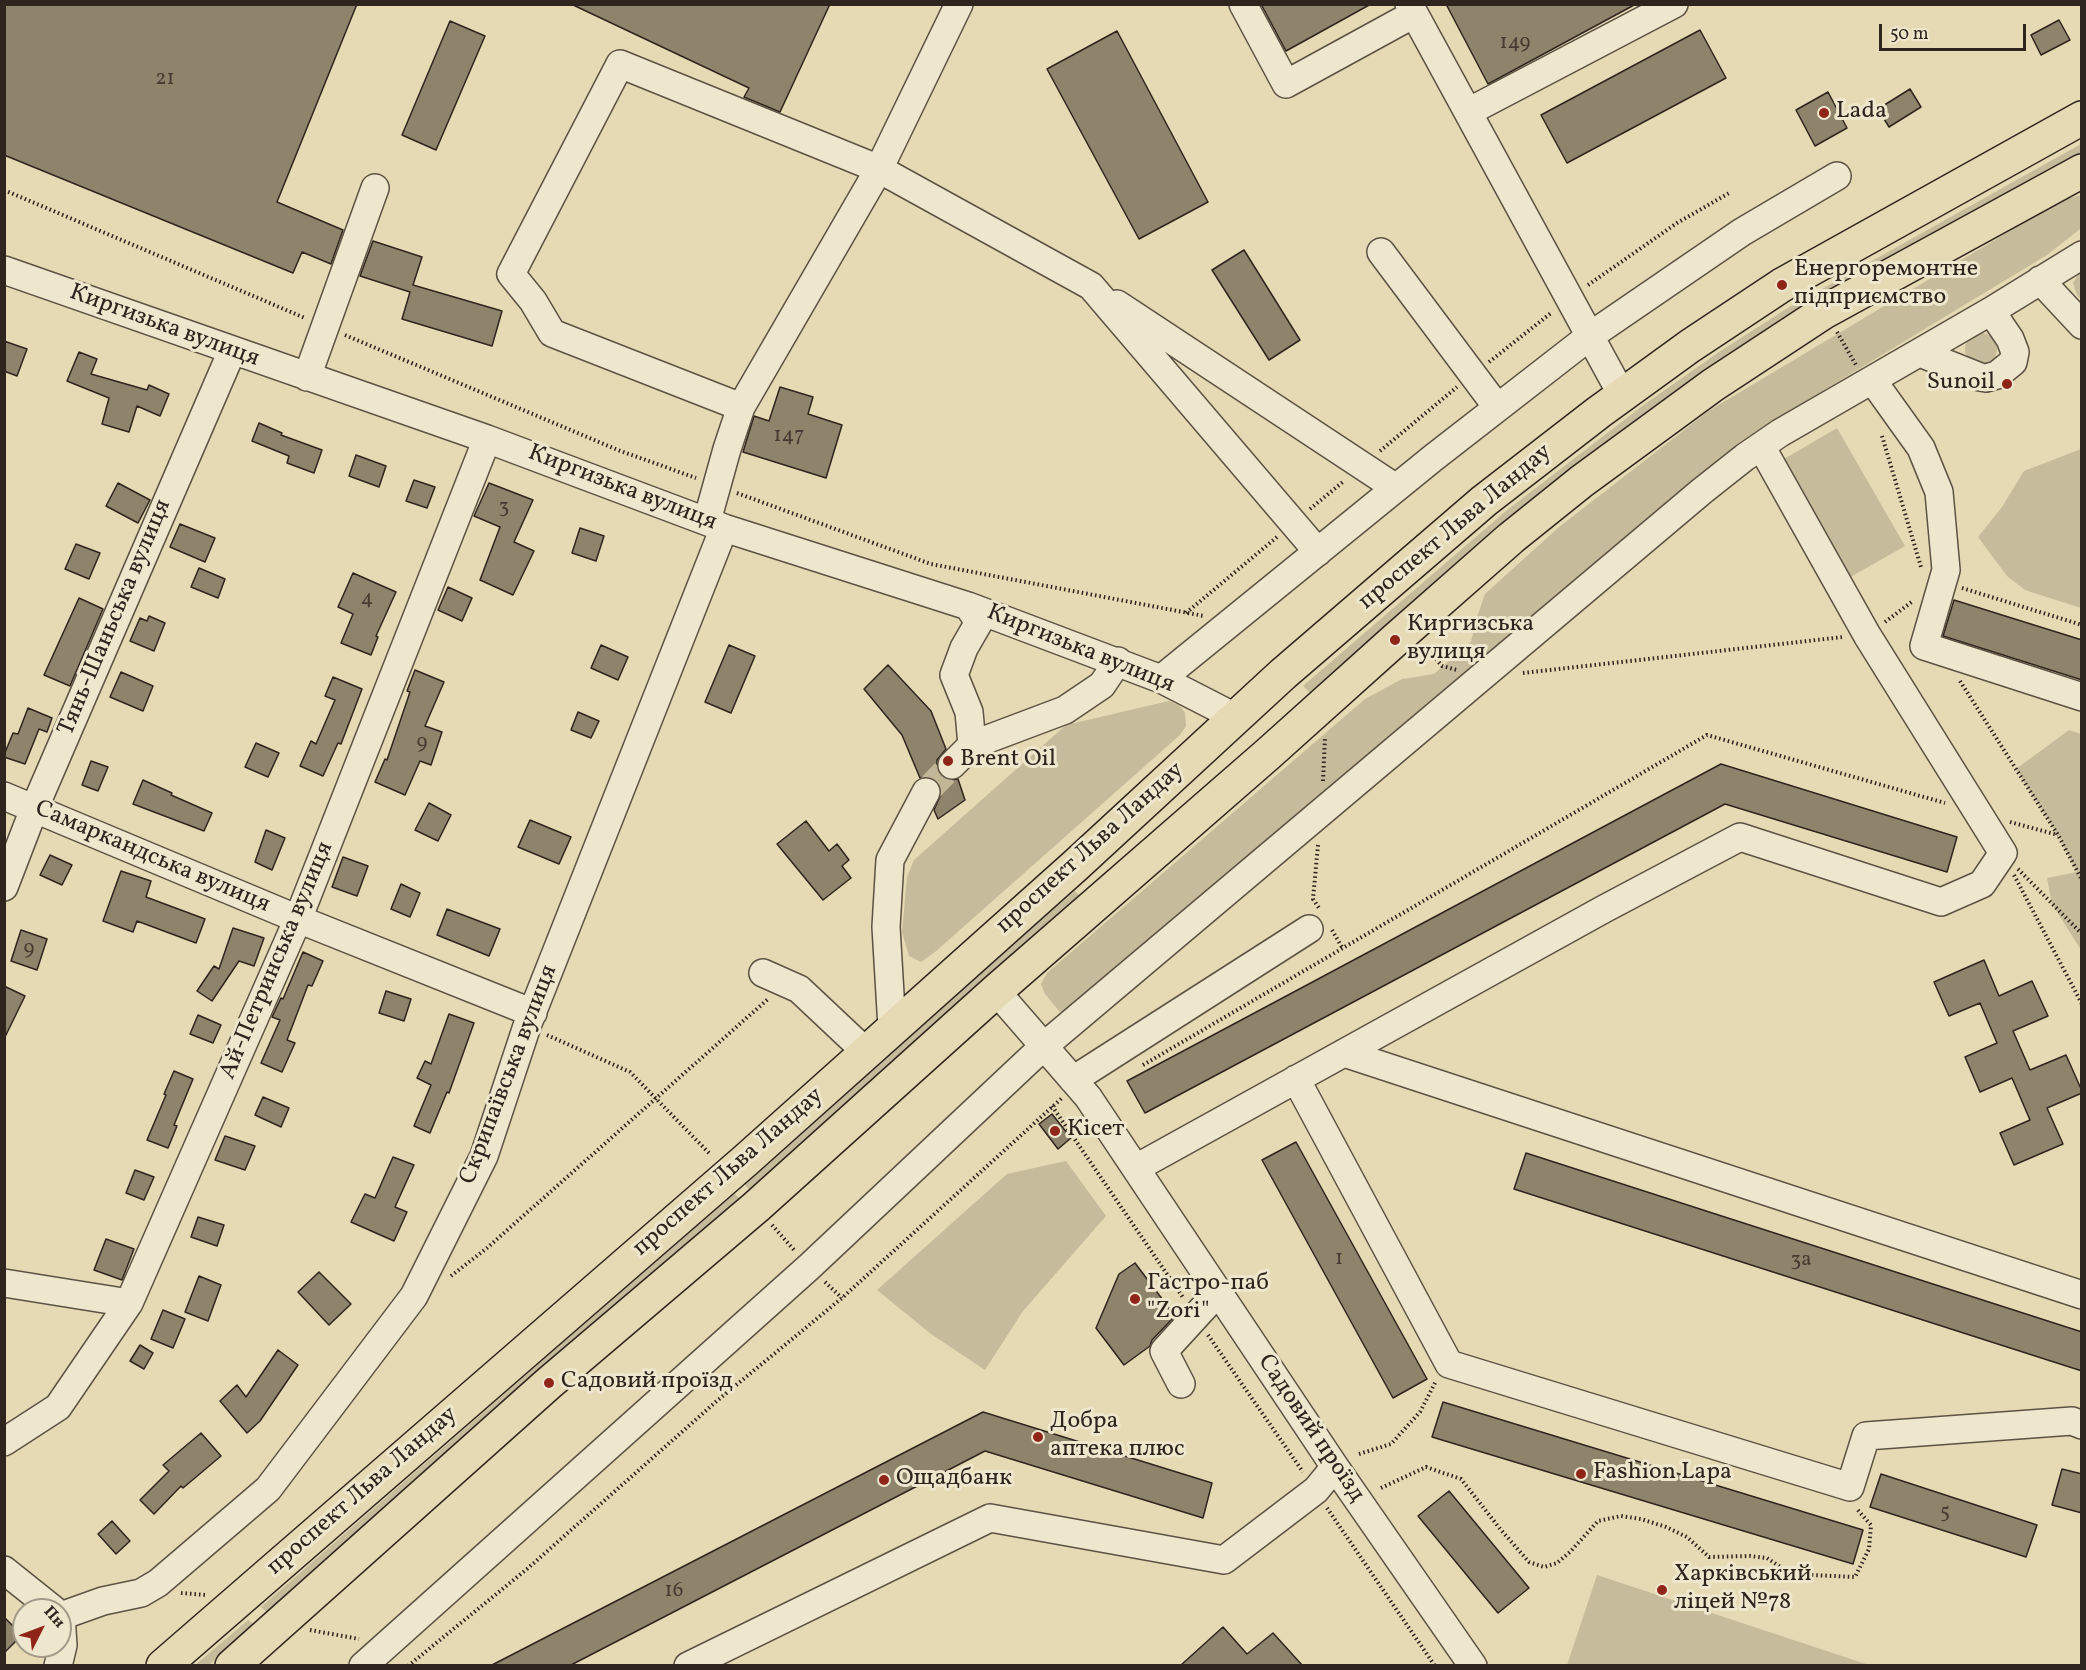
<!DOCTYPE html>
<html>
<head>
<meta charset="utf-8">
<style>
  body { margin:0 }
  #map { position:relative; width:2086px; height:1670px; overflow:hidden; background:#e5dab3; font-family:Vollkorn,serif }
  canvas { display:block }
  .frame { position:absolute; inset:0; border:6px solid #2f251e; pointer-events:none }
  .north { position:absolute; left:12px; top:1598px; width:60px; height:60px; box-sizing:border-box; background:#eee7ce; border:2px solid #a29988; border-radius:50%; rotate:48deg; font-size:16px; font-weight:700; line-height:24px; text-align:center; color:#2f251e }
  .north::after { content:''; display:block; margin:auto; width:21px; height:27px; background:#8f2418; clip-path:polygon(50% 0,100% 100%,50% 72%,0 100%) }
  .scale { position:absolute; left:1879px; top:24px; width:147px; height:27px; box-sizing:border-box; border:3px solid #2f251e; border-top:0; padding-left:8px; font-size:18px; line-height:21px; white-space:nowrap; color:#2f251e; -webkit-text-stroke:4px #eee7ce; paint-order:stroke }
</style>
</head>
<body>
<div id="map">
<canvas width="2086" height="1670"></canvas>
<div class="frame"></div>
<div class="north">Пн</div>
<div class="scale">50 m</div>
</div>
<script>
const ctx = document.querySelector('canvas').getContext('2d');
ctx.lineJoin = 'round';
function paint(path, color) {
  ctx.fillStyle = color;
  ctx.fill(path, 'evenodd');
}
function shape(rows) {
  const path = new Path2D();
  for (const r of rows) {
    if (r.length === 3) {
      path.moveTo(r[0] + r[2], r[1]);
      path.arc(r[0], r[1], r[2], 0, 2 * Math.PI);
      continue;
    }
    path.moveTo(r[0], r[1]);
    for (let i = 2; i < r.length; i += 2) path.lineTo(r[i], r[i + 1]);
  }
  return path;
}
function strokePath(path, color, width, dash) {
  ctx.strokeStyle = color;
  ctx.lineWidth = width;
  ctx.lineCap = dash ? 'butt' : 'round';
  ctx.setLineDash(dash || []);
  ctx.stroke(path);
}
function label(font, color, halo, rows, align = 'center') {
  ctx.font = font + ' Vollkorn,serif';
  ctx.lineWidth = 6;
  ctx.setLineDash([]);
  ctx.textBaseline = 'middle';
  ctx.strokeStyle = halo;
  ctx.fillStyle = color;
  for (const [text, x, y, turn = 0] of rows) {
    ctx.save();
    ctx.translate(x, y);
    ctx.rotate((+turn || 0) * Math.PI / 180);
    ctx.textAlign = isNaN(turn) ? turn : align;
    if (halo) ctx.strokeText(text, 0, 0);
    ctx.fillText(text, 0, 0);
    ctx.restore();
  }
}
const green = shape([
  [2081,144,2081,154,1826,297,1822,289],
  [2081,195,2080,229,2047,255,1771,422,1729,453,1491,650,1073,1015,1059,1011,1045,994,1041,984,1047,973,1365,699,1402,679,1434,674,1471,642,1476,620,1485,594,1559,527,1710,410,2062,200],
  [2081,270,2081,299,2077,295,2073,283],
  [1805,297,1812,307,1311,694,1303,686,1506,511,1645,404,1719,352],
  [1981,349,16],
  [1837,428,1905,546,1847,579,1779,462],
  [2081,449,2081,608,2025,590,2007,576,1978,537,2002,507,2024,471],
  [1169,701,1180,706,1185,713,1186,726,1180,735,935,952,921,962,909,956,902,932,907,877,914,860,1066,725],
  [2069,730,2081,734,2081,950,2052,904,2047,878,2077,872,2058,835,2016,769],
  [1075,891,1082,898,751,1191,744,1184,940,1008],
  [1066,1161,1106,1216,1023,1311,985,1370,931,1334,877,1290,1007,1174],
  [734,1193,740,1199,269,1614,261,1607],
  [1597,1575,1869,1665,1567,1665],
  [248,1620,255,1625,209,1665,194,1666]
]);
const building = shape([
  [4,4,357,4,277,202,343,230,331,264,302,252,293,273,4,155,4,4],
  [571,4,830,4,780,112,744,97,749,88,571,4],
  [1261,4,1371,4,1286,51,1261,4],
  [1446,4,1636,4,1488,84,1446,4],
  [2059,20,2070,40,2041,55,2031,35,2059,20],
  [450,21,485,36,436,150,402,135,450,21],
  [1700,30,1726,78,1567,163,1541,115,1700,30],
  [1117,31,1208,202,1139,239,1047,69,1117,31],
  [1910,89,1921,107,1889,127,1878,109,1910,89],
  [1828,92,1847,128,1815,146,1796,110,1828,92],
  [373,241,422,257,413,285,502,311,492,346,402,319,410,292,360,276,373,241],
  [1244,250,1300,340,1269,360,1212,270,1244,250],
  [4,341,27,349,17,376,4,371,4,341],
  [79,352,97,359,91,374,147,390,149,385,169,394,160,416,137,406,129,432,102,424,109,398,67,381,79,352],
  [780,387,813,397,808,414,842,425,826,478,743,452,754,416,769,421,780,387],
  [259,423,282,433,281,435,322,450,314,473,287,463,289,456,252,441,259,423],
  [356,455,386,466,379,487,349,476,356,455],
  [414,480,435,487,427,508,406,501,414,480],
  [118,483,150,500,138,523,106,506,118,483],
  [489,483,533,500,514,542,534,551,513,595,480,580,500,527,474,516,489,483],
  [180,524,215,538,205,562,170,547,180,524],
  [580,528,604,536,596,561,572,553,580,528],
  [76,544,100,553,89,579,65,569,76,544],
  [199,568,225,579,218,598,191,587,199,568],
  [353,573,396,592,376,636,378,637,371,655,341,643,353,614,338,607,353,573],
  [448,587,472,598,462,621,438,610,448,587],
  [79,598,103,609,70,686,44,675,79,598],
  [1954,600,2082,640,2082,680,1943,636,1954,600],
  [149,616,165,623,154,651,130,641,140,618,147,621,149,616],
  [601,645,628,657,618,680,591,668,601,645],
  [729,645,755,656,731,713,705,702,729,645],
  [888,665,931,711,946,749,937,760,937,770,941,776,947,780,958,779,965,800,938,819,934,810,942,792,940,784,933,778,926,776,920,778,902,735,864,689,888,665],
  [415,670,444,682,425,726,442,732,431,765,420,761,405,795,375,782,385,759,387,760,410,692,407,691,415,670],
  [121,672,153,686,143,711,110,697,121,672],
  [333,677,362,689,341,744,338,743,323,776,300,766,311,741,316,744,335,700,325,696,333,677],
  [28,708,52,718,47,732,39,729,25,764,4,757,4,755,13,733,18,734,28,708],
  [578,712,599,721,591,738,571,730,578,712],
  [256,743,279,753,268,777,245,767,256,743],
  [91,761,108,767,98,791,82,785,91,761],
  [1721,764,1957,837,1947,872,1725,804,1145,1113,1127,1081,1721,764],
  [143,780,172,793,171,795,212,813,204,831,133,804,143,780],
  [429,803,451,815,438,841,415,830,429,803],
  [530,820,571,837,559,864,518,847,530,820],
  [806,821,829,851,837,844,849,860,842,866,851,878,823,900,777,844,806,821],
  [266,830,285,838,272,870,255,862,266,830],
  [50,855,72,865,62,885,40,875,50,855],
  [343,857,368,866,357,896,332,887,343,857],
  [121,871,151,881,146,897,205,919,196,943,137,921,133,932,103,921,121,871],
  [401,884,420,893,410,917,391,909,401,884],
  [447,909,500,929,489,956,437,935,447,909],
  [233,928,264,938,254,966,239,961,212,1001,197,991,214,966,219,969,233,928],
  [21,930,47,939,37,970,11,961,21,930],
  [303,952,323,961,312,986,308,985,287,1040,295,1043,282,1072,261,1063,280,1020,272,1017,281,998,283,999,303,952],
  [1984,960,1999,996,2032,981,2048,1016,2013,1031,2030,1070,2066,1055,2082,1091,2082,1093,2047,1108,2063,1144,2014,1165,2000,1133,2030,1120,2012,1078,1980,1092,1965,1057,1997,1043,1980,1003,1949,1016,1934,982,1984,960],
  [4,986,25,996,4,1039,4,986],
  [386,991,411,999,404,1021,379,1013,386,991],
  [449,1014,474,1023,449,1093,447,1092,430,1133,414,1126,431,1085,417,1078,425,1061,431,1064,449,1014],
  [198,1015,221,1025,213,1043,190,1034,198,1015],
  [174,1071,193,1079,174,1125,177,1126,168,1148,147,1140,166,1095,164,1094,174,1071],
  [263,1097,289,1108,281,1127,255,1115,263,1097],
  [1052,1114,1071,1138,1058,1149,1039,1124,1052,1114],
  [225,1136,255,1146,245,1170,215,1160,225,1136],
  [1296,1142,1427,1379,1393,1398,1262,1160,1296,1142],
  [1526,1153,2082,1332,2082,1371,1514,1189,1526,1153],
  [393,1157,414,1165,395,1207,407,1212,394,1241,351,1222,365,1194,375,1198,393,1157],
  [135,1170,154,1177,144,1200,126,1193,135,1170],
  [198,1217,224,1225,217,1246,191,1237,198,1217],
  [106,1239,134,1249,122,1280,94,1270,106,1239],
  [1135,1263,1175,1316,1152,1340,1150,1346,1124,1365,1096,1328,1119,1274,1135,1263],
  [319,1272,351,1304,329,1325,298,1292,319,1272],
  [199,1276,221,1285,208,1321,185,1312,199,1276],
  [163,1310,185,1319,173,1348,151,1339,163,1310],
  [140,1345,153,1353,144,1369,130,1361,140,1345],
  [278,1350,298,1365,260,1421,247,1433,220,1401,237,1385,246,1397,278,1350],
  [1443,1402,1863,1530,1853,1564,1432,1437,1443,1402],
  [983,1412,1212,1483,1203,1518,985,1451,571,1665,492,1665,983,1412],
  [201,1433,221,1456,183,1488,181,1486,154,1514,140,1500,169,1471,163,1465,201,1433],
  [2062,1469,2082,1474,2082,1513,2052,1505,2062,1469],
  [1881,1474,2037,1525,2026,1557,1870,1507,1881,1474],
  [1449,1491,1529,1588,1498,1613,1418,1516,1449,1491],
  [112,1521,130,1541,116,1554,98,1534,112,1521],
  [4,1617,22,1635,4,1653,4,1617],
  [1223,1627,1247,1654,1273,1633,1302,1665,1181,1665,1223,1627]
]);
const minorTunnel = shape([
  [926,792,952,765]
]);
const path = shape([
  [4,190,305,318],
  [1588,285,1677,223,1731,192],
  [1837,332,1856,365],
  [345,335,618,450,696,478],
  [1489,362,1551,313],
  [1882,436,1921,567],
  [1380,451,1457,387],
  [737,493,931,564,1204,616],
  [1310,509,1344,481],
  [1962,588,2082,625],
  [1186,613,1277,537],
  [1885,622,1913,601],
  [1430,652,1442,666,1457,670],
  [1523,673,1843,637],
  [1960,681,2058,835,2082,880],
  [1323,781,1325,737],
  [2010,822,2058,835],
  [1318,845,1313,899,1319,908],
  [2018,869,2082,934],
  [2014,875,2082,1004],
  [1332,930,1343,949],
  [2080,1020,2082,1020],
  [547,1035,630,1072,709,1153],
  [1143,1065,1707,735,1945,803],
  [1052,1106,1184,1299],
  [772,1225,795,1251],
  [451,1276,487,1248,768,999],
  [825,1282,842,1298],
  [1208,1335,1303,1472],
  [1359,1454,1391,1444,1420,1412,1436,1381],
  [1381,1488,1426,1467,1461,1479,1501,1530,1529,1562,1544,1567,1557,1563,1570,1552,1598,1521,1621,1516,1641,1519,1666,1527,1687,1537,1709,1557,1750,1556,1767,1558,1791,1574,1855,1577,1869,1549,1871,1525,1856,1508],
  [1327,1508,1435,1666],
  [181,1593,206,1595],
  [310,1630,359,1639],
  [408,1666,527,1569,718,1400,842,1298,1062,1098]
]);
const minor = shape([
  [1243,4,1286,84,1414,14],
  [1409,4,1622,395],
  [1468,112,1674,4],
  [1381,252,1497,407],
  [4,270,487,439,724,528,968,606,1161,679,1235,717],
  [2040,280,2082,325],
  [1117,304,1396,488],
  [1920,353,1980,377,1986,378,1997,375,2013,362,2015,352,2010,339,1991,311],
  [307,377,375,188],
  [1873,381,1921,448,1939,492,1946,570,1924,646,2082,697],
  [741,407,552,333,533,301,511,274,620,64,879,169,1091,286,1318,552],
  [707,521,727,449,741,407,879,169,959,4],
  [968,606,979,622,964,648,954,675,969,712,972,745,1065,710,1102,685,1118,661],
  [1161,679,1433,458,1590,336,1742,232,1837,176],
  [952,765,972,745],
  [4,796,298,919,533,1013],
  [4,887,34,809,232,351],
  [763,973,799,989,866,1052],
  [996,991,1088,1097,1335,1467,1473,1666],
  [892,1028,886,927,890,860,926,792],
  [1344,1053,2082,1295],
  [1296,1079,1449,1364,1850,1487,1866,1436,2072,1421,2082,1425],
  [1073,1080,1309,929],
  [1136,1168,1604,909,1740,837,1941,902,1982,884,2003,853,1867,635,1761,446],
  [4,1283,129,1303],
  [1181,1384,1164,1351,1219,1291],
  [4,1442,58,1407,129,1303,298,919,487,439],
  [4,1570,54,1610],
  [61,1616,103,1601,141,1593,158,1583,268,1489,414,1296,484,1156,527,1026,724,528],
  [58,1666,63,1645,61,1616],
  [363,1666,809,1267,1044,1046,1702,491,1745,457,1780,433,1991,311,2082,255],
  [688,1666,990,1518,1224,1560,1316,1490,1335,1467]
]);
const major = shape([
  [163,1666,746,1160,1076,865,1283,674,1484,501,1599,412,1690,346,1782,285,2082,118],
  [232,1666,549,1383,756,1207,996,991,1268,754,1395,640,1511,538,1582,481,1713,385,1824,312,2082,171]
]);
const markers = [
  [1824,113,6,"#8f2418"],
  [1782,285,6,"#8f2418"],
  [2007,384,6,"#8f2418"],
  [1395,640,6,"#8f2418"],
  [948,761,6,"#8f2418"],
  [1055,1131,6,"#8f2418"],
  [1135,1299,6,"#8f2418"],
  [549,1383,6,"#8f2418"],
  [1038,1437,6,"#8f2418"],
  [1581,1474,6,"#8f2418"],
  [884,1480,6,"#8f2418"],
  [1662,1590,6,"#8f2418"]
];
const numberNames = [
  ["149",1515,44],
  ["21",165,80],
  ["147",789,437],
  ["3",504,508],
  ["4",367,600],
  ["9",422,744],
  ["9",29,950],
  ["1",1339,1260],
  ["3а",1801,1261],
  ["5",1945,1513],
  ["16",674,1592]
];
const poiNames = [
  ["Lada",1836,113],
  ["Енергоремонтне",1794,271],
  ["підприємство",1794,299],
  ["Sunoil",1995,384,"right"],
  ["Киргизська",1407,626],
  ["вулиця",1407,654],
  ["Brent Oil",960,761],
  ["Кісет",1067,1131],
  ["Гастро-паб",1147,1285],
  ["\"Zori\"",1147,1313],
  ["Садовий проїзд",561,1383],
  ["Добра",1050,1423],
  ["аптека плюс",1050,1451],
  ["Fashion Lapa",1593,1474],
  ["Ощадбанк",896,1480],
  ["Харківський",1674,1576],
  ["ліцей №78",1674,1604]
];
const streetNames = [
  ["Киргизька вулиця",164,327,20],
  ["Киргизька вулиця",622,489,21],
  ["проспект Льва Ландау",1456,528,-40],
  ["Тянь-Шаньська вулиця",116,618,-67],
  ["Киргизька вулиця",1080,650,22],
  ["проспект Льва Ландау",1091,849,-42],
  ["Самаркандська вулиця",152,858,23],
  ["Ай-Петринська вулиця",278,961,-67],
  ["Скрипаївська вулиця",510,1075,-69],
  ["проспект Льва Ландау",729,1173,-41],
  ["Садовий проїзд",1310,1429,56],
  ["проспект Льва Ландау",363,1492,-41]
];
paint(green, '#c6bb9a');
paint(building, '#8e836b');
strokePath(building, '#2f251e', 1.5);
strokePath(minorTunnel, '#c1b695', 27, [27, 14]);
strokePath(minor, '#5c5243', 30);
strokePath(major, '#2f251e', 36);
strokePath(path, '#2f251e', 4, [1.5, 3]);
strokePath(minor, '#eee7ce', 27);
strokePath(major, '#e5dab3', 33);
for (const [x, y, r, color] of markers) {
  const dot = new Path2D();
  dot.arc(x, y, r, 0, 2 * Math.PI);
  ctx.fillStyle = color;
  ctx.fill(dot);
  strokePath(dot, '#eee7ce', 2);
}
label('21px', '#473c31', null, numberNames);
label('24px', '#2f251e', '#eee7ce', poiNames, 'left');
label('24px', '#2f251e', '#eee7ce', streetNames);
</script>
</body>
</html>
